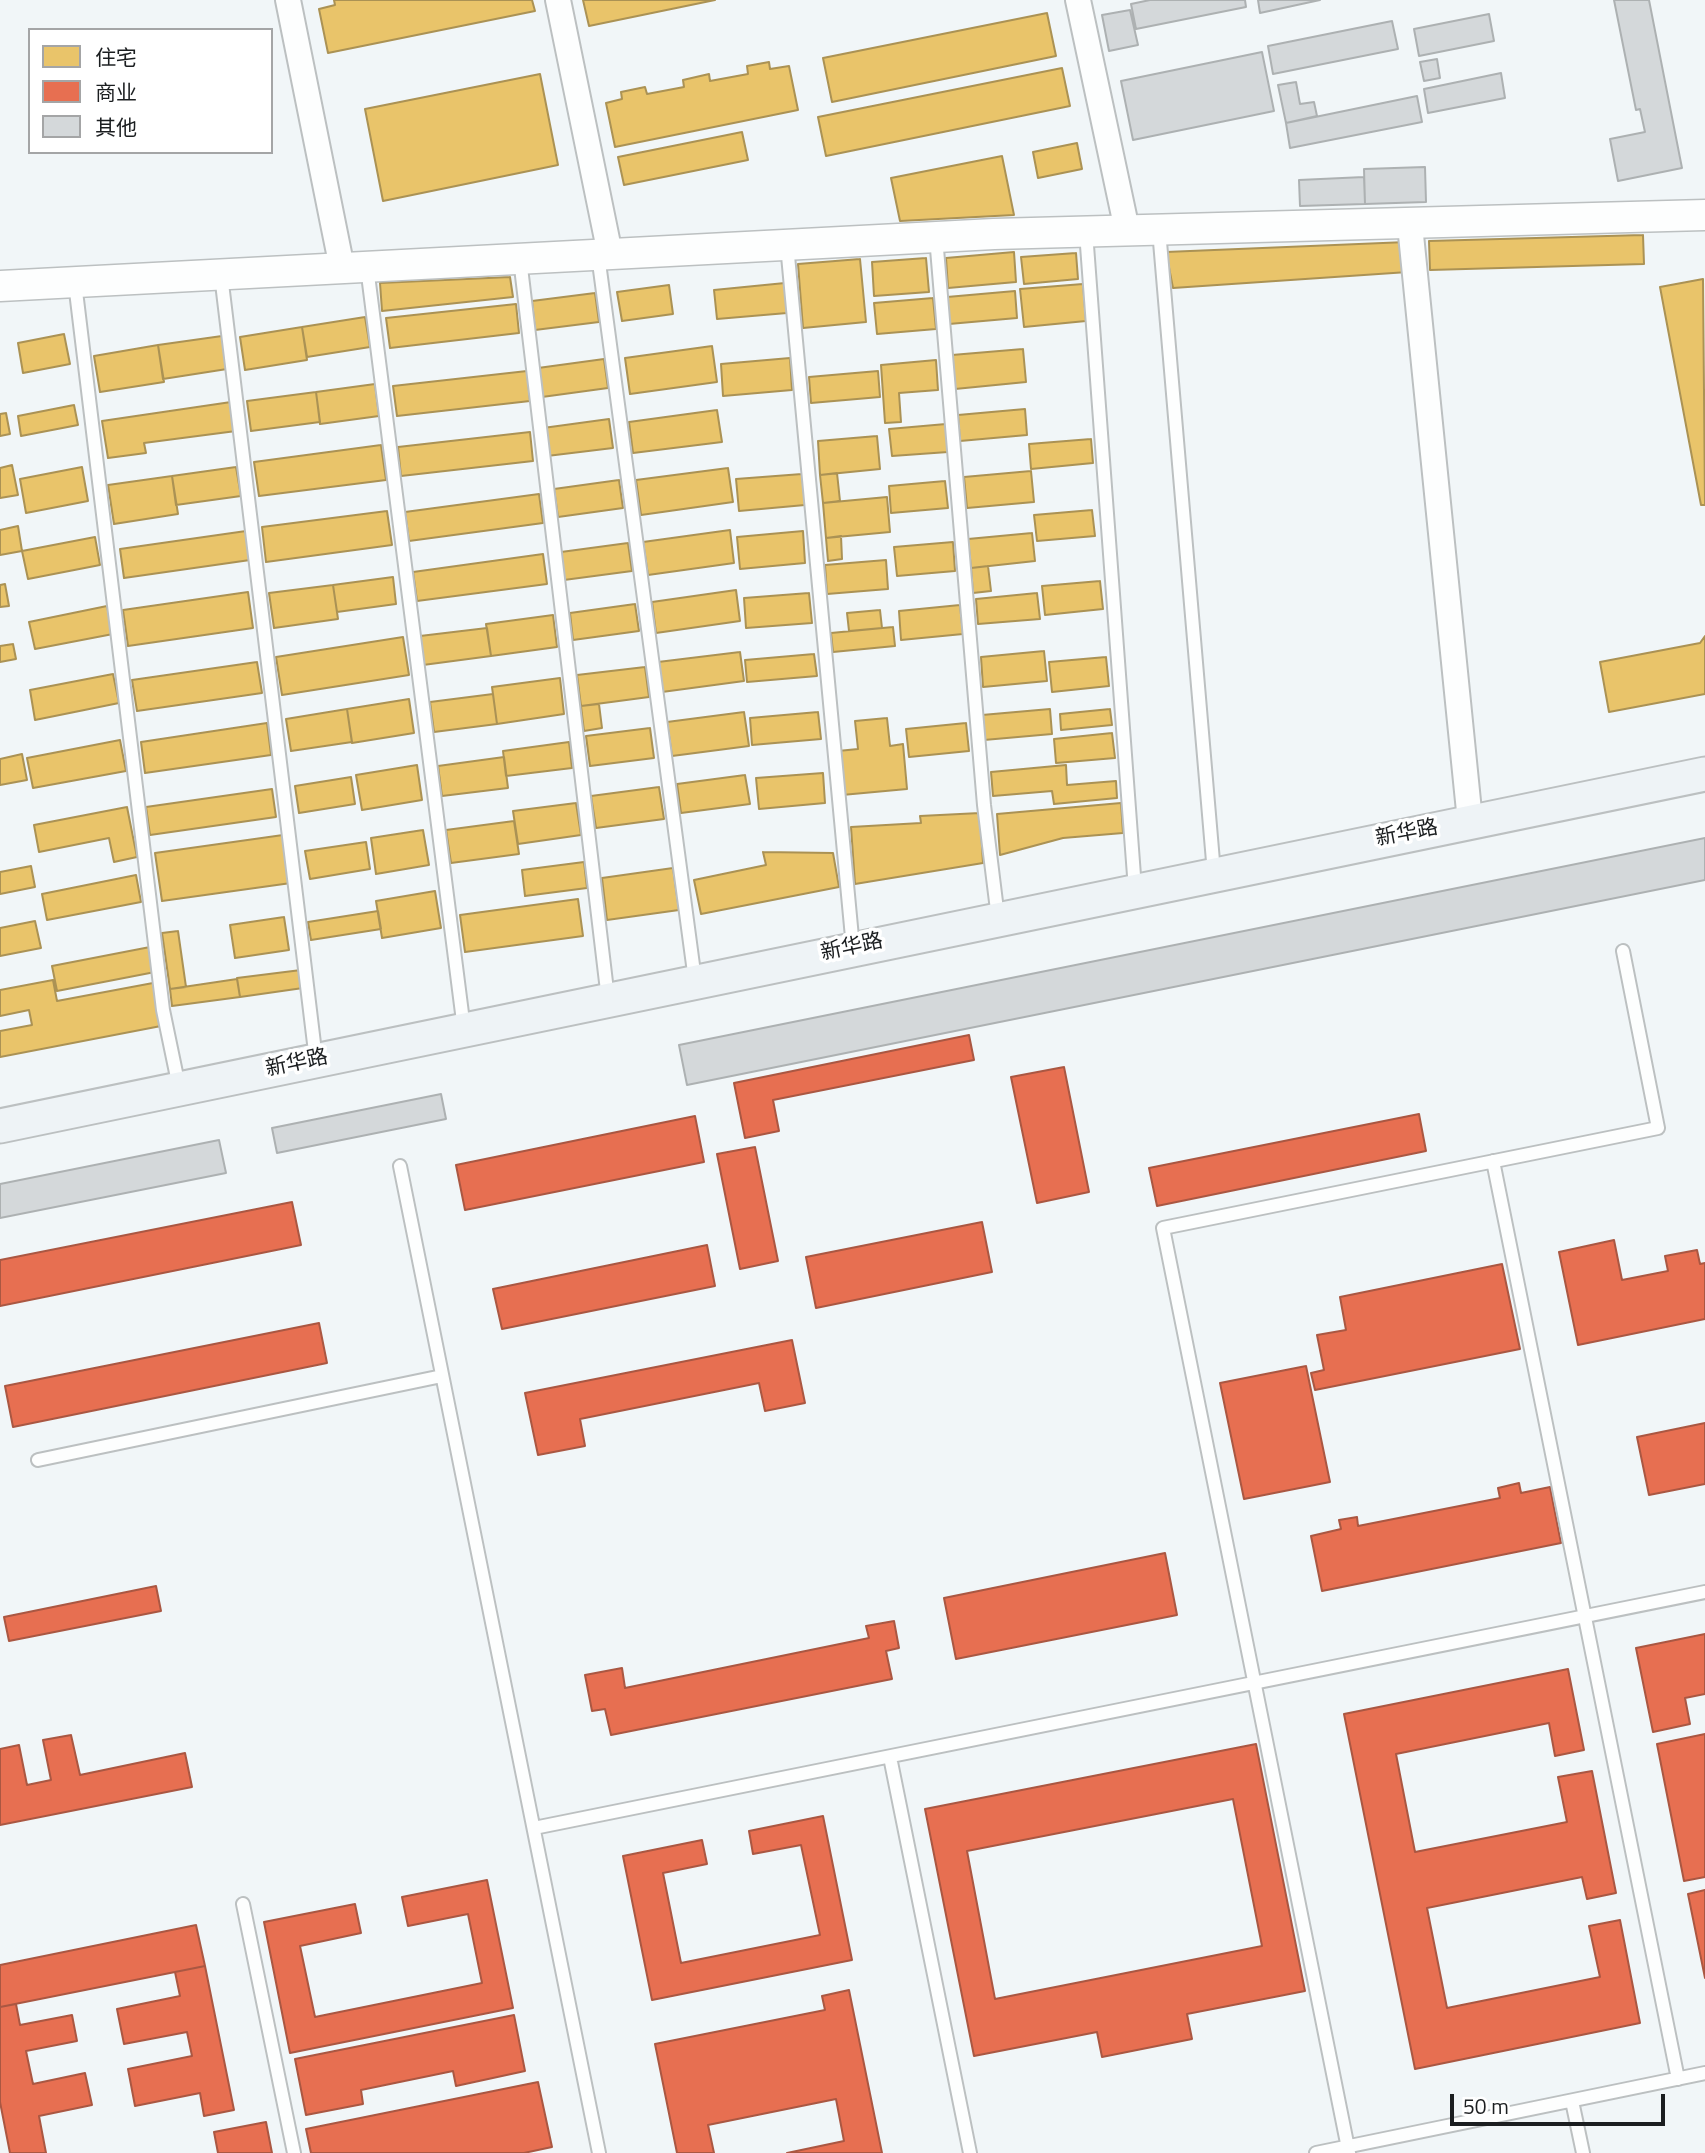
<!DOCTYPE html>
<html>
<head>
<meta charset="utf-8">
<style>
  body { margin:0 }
  #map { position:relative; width:1705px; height:2153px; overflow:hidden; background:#f1f6f8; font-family:"Titillium Web","Noto Sans SC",sans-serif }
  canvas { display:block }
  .legend { position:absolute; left:28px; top:28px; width:245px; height:126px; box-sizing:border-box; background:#fff; border:2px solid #a4a5a6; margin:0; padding:9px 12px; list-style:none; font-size:21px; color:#1b1e20 }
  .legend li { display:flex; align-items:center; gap:14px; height:35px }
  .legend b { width:35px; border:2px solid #a4a5a6 }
  .scale { position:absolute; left:1450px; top:2094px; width:215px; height:32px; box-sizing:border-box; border:4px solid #1b1e20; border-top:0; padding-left:9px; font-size:21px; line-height:24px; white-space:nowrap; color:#1b1e20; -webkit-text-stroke:5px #fff; paint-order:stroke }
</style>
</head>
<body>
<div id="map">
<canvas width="1705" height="2153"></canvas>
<ul class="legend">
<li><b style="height:19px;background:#e9c46a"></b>住宅</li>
<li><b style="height:19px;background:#e76f51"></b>商业</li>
<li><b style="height:19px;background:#d4d8da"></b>其他</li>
</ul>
<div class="scale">50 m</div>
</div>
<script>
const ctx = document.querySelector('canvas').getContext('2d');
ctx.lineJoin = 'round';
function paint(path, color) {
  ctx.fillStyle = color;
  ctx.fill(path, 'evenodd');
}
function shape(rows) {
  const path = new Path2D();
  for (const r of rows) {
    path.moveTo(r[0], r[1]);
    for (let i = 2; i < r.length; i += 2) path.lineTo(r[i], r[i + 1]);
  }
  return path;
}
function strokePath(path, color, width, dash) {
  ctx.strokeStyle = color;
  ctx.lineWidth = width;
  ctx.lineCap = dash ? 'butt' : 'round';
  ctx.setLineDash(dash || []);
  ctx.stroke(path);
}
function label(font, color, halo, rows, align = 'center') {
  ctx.font = font + ' "Titillium Web","Noto Sans SC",sans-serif';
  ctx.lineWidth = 7;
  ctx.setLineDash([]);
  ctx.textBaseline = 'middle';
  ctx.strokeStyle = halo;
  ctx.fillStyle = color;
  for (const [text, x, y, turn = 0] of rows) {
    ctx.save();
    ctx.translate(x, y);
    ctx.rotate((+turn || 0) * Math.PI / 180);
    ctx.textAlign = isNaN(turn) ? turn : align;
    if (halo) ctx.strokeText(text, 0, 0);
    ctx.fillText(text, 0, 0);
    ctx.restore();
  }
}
const homes = shape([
  [334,0,532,0,535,11,328,53,319,9,335,5,334,0],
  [583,0,715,0,589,26,583,0],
  [1047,13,1056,56,832,102,823,58,1047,13],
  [769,62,770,69,789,66,798,110,615,147,606,103,622,99,621,92,645,87,647,94,684,87,683,80,709,74,710,81,748,74,747,66,769,62],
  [1062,68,1070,106,826,156,818,117,1062,68],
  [540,74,558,165,383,201,365,109,540,74],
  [742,132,748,160,624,185,618,157,742,132],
  [1077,143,1082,169,1038,178,1033,152,1077,143],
  [1002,156,1014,215,900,221,891,178,1002,156],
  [1643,235,1644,264,1430,270,1429,241,1643,235],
  [1407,242,1408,272,1173,288,1166,252,1407,242],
  [1014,252,1016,282,948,288,946,258,1014,252],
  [1076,253,1078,279,1024,284,1021,257,1076,253],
  [926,258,929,292,874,296,872,262,926,258],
  [860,259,866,322,803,328,798,264,860,259],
  [510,277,513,297,382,311,380,283,510,277],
  [1703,279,1705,505,1701,505,1660,287,1703,279],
  [785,283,787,313,717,319,714,290,785,283],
  [1083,284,1086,321,1024,327,1020,289,1083,284],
  [669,285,673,314,622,321,617,292,669,285],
  [1015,291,1017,318,949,324,947,297,1015,291],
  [595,293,599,322,535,330,532,301,595,293],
  [933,298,936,329,877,334,874,303,933,298],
  [516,304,519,333,390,348,386,318,516,304],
  [365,317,370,347,307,357,302,327,365,317],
  [302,327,307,360,245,370,240,337,302,327],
  [64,334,70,364,23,373,18,343,64,334],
  [222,336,227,369,163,379,158,345,222,336],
  [158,345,164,382,100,392,94,356,158,345],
  [712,346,717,382,630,394,625,358,712,346],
  [1023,349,1026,382,955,389,952,355,1023,349],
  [790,358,792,390,723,396,721,364,790,358],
  [604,359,608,388,542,397,538,368,604,359],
  [936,360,938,390,899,393,901,422,885,423,881,365,936,360],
  [527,371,530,401,397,416,393,386,527,371],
  [878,371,880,397,811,403,809,377,878,371],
  [375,384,379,416,320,424,316,392,375,384],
  [316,392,320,422,251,431,247,401,316,392],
  [231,402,236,431,144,443,146,453,108,458,102,421,231,402],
  [74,405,78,425,21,436,18,416,74,405],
  [1025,409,1027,435,960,441,958,415,1025,409],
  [717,410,722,442,633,453,629,422,717,410],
  [6,413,10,434,0,436,0,414,6,413],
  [609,419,613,448,547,456,543,428,609,419],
  [946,424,948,452,892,456,889,429,946,424],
  [530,432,533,461,401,476,398,447,530,432],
  [877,436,880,469,820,475,818,441,877,436],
  [1091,439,1093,463,1031,469,1029,444,1091,439],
  [381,445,386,480,259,496,254,462,381,445],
  [12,465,18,495,0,498,0,468,12,465],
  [82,467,88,501,26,513,20,479,82,467],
  [236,467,241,496,176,505,172,476,236,467],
  [728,468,733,502,641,515,636,480,728,468],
  [1031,471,1034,502,967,508,964,477,1031,471],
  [837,473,840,501,823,503,820,475,837,473],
  [802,474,805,505,739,511,736,479,802,474],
  [172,476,178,514,114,524,108,485,172,476],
  [619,480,623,508,558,517,554,489,619,480],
  [945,481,948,508,891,513,889,486,945,481],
  [539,494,543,523,409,541,405,512,539,494],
  [887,497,890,532,826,538,823,503,887,497],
  [1092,510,1095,536,1037,541,1034,515,1092,510],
  [387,511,392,545,266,562,262,527,387,511],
  [18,526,22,551,0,555,0,530,18,526],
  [730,530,734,563,648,575,643,542,730,530],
  [246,531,250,560,124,578,120,549,246,531],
  [803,531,805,563,740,569,737,537,803,531],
  [1032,533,1035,561,971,568,968,539,1032,533],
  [841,536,842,559,828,561,826,538,841,536],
  [95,537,100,565,28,579,22,551,95,537],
  [953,542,955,571,897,576,894,547,953,542],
  [628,543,632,571,564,580,561,552,628,543],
  [543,554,547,584,417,601,413,572,543,554],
  [886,560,888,589,827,594,825,565,886,560],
  [988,566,991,591,973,593,971,568,988,566],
  [393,577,396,604,337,612,333,585,393,577],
  [1100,581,1103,609,1045,615,1042,586,1100,581],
  [5,584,9,606,0,607,0,585,5,584],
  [333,585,338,619,274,628,269,593,333,585],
  [736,590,740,621,656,633,652,602,736,590],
  [248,592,253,628,128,646,123,610,248,592],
  [809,593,812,623,746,628,744,598,809,593],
  [1037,593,1040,619,978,624,976,599,1037,593],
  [635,604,639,631,573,640,570,613,635,604],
  [960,605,963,634,901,640,899,611,960,605],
  [107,606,113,634,35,649,29,622,107,606],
  [880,610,882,628,849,631,847,613,880,610],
  [553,615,557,647,491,656,486,624,553,615],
  [893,627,895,646,833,652,831,633,893,627],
  [487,628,491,656,423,665,420,636,487,628],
  [1705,636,1705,694,1609,712,1600,662,1700,643,1705,636],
  [403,637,409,675,282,695,276,657,403,637],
  [13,644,16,659,0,662,0,646,13,644],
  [1044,651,1047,681,983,687,981,657,1044,651],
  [740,652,744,681,662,692,658,662,740,652],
  [814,654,817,676,747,682,745,660,814,654],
  [1106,657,1109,686,1052,692,1049,662,1106,657],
  [257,662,262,693,137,711,132,680,257,662],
  [645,667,649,697,581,706,577,675,645,667],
  [113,674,119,703,35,720,30,690,113,674],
  [560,678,564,714,497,724,492,687,560,678],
  [493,694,497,724,434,732,430,702,493,694],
  [409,699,414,733,352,743,347,709,409,699],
  [599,704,602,728,584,731,581,706,599,704],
  [347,709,352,742,291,751,286,719,347,709],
  [1050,709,1052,734,984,740,982,715,1050,709],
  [1110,709,1112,725,1061,730,1060,714,1110,709],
  [744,712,749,746,672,756,667,722,744,712],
  [818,712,821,739,752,745,750,718,818,712],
  [887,718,890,746,903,744,907,789,842,795,838,751,858,749,855,721,887,718],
  [267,723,271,755,145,773,141,742,267,723],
  [966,723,969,751,909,757,906,729,966,723],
  [650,728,654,758,590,766,586,736,650,728],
  [1112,733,1115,758,1056,763,1054,739,1112,733],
  [120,740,126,771,33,788,27,758,120,740],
  [569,742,572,768,506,776,503,751,569,742],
  [22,754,27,780,0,785,0,759,22,754],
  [504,757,508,788,442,796,438,766,504,757],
  [417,765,422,800,362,810,356,775,417,765],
  [1066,765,1067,785,1116,781,1117,798,1054,804,1052,791,993,796,991,772,1066,765],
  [823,773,825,803,759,809,756,778,823,773],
  [745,775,750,804,681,813,677,784,745,775],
  [351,777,355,804,299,813,295,786,351,777],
  [659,787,664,819,596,828,591,796,659,787],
  [272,789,276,817,150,835,146,807,272,789],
  [576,803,581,835,518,844,513,811,576,803],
  [1121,803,1123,833,1063,838,1000,855,997,814,1121,803],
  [127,807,137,857,114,862,109,838,39,852,34,825,127,807],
  [980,813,983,863,855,884,851,827,921,823,920,816,980,813],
  [514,821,519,854,451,863,446,830,514,821],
  [423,830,429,865,376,874,371,838,423,830],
  [283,835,291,883,162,901,155,853,283,835],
  [366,842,370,869,310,879,305,851,366,842],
  [763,852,833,853,839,887,701,914,694,880,766,865,763,852],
  [584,862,587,888,525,896,522,870,584,862],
  [31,866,35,887,0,894,0,872,31,866],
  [673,868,679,910,607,920,602,878,673,868],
  [136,875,141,902,47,920,42,894,136,875],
  [435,891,441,928,382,938,376,901,435,891],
  [578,899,583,936,465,952,460,915,578,899],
  [378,911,381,929,311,940,308,922,378,911],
  [284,917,289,950,235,958,230,925,284,917],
  [35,921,41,948,0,956,0,928,35,921],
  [178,931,186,987,170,989,162,933,178,931],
  [150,947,155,972,57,991,52,966,150,947],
  [301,970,303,988,240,997,237,978,301,970],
  [237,979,240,997,172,1006,170,989,237,979],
  [53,980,57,1001,153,983,161,1026,0,1057,0,1031,32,1025,29,1010,0,1016,0,990,53,980]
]);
const shops = shape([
  [969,1035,974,1060,773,1100,779,1131,745,1138,734,1083,969,1035],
  [1064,1067,1089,1192,1037,1203,1011,1077,1064,1067],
  [1419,1114,1426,1151,1157,1206,1149,1168,1419,1114],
  [695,1116,704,1162,465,1210,456,1165,695,1116],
  [755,1147,778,1261,740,1269,717,1154,755,1147],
  [292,1202,301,1245,0,1306,0,1260,292,1202],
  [982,1222,992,1272,816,1308,806,1257,982,1222],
  [1614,1240,1622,1280,1668,1271,1665,1256,1697,1250,1700,1264,1705,1263,1705,1319,1578,1345,1559,1252,1614,1240],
  [707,1245,715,1286,502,1329,493,1289,707,1245],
  [1502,1264,1520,1349,1315,1390,1311,1373,1324,1370,1317,1335,1346,1330,1340,1297,1502,1264],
  [319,1323,327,1363,13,1427,5,1386,319,1323],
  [792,1340,805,1403,765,1411,759,1383,580,1419,585,1446,538,1455,525,1393,792,1340],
  [1306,1366,1330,1482,1244,1499,1220,1383,1306,1366],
  [1705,1423,1705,1484,1649,1495,1637,1437,1705,1423],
  [1519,1483,1521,1493,1550,1487,1561,1543,1322,1591,1311,1536,1341,1529,1339,1520,1357,1517,1358,1526,1500,1498,1498,1488,1519,1483],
  [1165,1553,1177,1615,956,1659,944,1598,1165,1553],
  [156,1586,161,1611,9,1641,4,1617,156,1586],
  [894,1621,899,1648,886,1651,892,1679,611,1735,605,1709,592,1711,585,1675,622,1668,625,1688,869,1638,866,1626,894,1621],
  [1705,1634,1705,1694,1685,1698,1690,1724,1653,1732,1636,1648,1705,1634],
  [1568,1669,1584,1750,1555,1756,1549,1723,1396,1754,1415,1852,1567,1822,1558,1777,1592,1771,1616,1893,1587,1899,1582,1877,1427,1908,1447,2008,1600,1977,1589,1926,1620,1920,1640,2023,1415,2069,1344,1714,1568,1669],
  [1705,1734,1705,1877,1684,1881,1657,1744,1705,1734],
  [71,1735,80,1775,185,1753,192,1787,0,1825,0,1749,19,1745,27,1785,51,1780,43,1740,71,1735],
  [1256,1744,1305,1991,1187,2014,1192,2039,1102,2057,1097,2032,974,2056,925,1809,1256,1744],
  [1233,1799,1262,1946,995,1999,967,1851,1233,1799],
  [823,1816,852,1960,652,2000,623,1856,702,1840,707,1864,663,1873,681,1963,820,1935,801,1845,753,1854,749,1831,823,1816],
  [487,1880,513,2008,290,2053,264,1922,355,1904,361,1933,300,1946,315,2017,482,1983,468,1914,408,1926,402,1897,487,1880],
  [1705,1890,1705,1978,1688,1894,1705,1890],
  [196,1925,205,1966,0,2007,0,1965,196,1925],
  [205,1966,234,2110,204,2116,200,2093,135,2106,128,2069,192,2056,187,2032,124,2044,117,2009,180,1996,175,1972,205,1966],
  [849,1990,882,2153,787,2153,844,2141,836,2099,708,2125,714,2153,677,2153,655,2044,825,2010,822,1996,849,1990],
  [16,2004,20,2025,72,2015,77,2041,26,2051,33,2084,85,2073,92,2105,39,2116,46,2153,10,2153,0,2102,0,2007,16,2004],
  [514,2015,525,2071,456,2086,453,2071,361,2090,363,2104,306,2115,295,2059,514,2015],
  [538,2082,552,2147,524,2153,311,2153,306,2129,538,2082],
  [266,2122,272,2153,218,2153,214,2132,266,2122]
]);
const building = shape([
  [1150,0,1245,0,1246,7,1136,29,1131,4,1150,0],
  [1258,0,1320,0,1260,13,1258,0],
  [1614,0,1649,0,1682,168,1618,181,1610,139,1645,132,1640,109,1636,110,1614,0],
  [1130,10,1138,45,1109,51,1102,15,1130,10],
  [1489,14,1494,41,1419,56,1414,29,1489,14],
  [1392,21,1398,49,1273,74,1268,46,1392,21],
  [1262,52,1274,111,1133,140,1121,81,1262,52],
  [1437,59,1440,78,1424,81,1420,62,1437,59],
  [1501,73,1505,98,1428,113,1424,89,1501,73],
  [1296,82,1300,104,1314,102,1317,116,1286,123,1278,85,1296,82],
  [1417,96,1422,122,1290,148,1286,123,1417,96],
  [1425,167,1426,202,1365,204,1364,169,1425,167],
  [1364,177,1365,204,1300,206,1299,180,1364,177],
  [1705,838,1705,880,687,1085,679,1045,1705,838],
  [441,1094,446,1119,277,1153,272,1128,441,1094],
  [219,1140,226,1173,0,1218,0,1184,219,1140]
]);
const service = shape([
  [1159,230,1214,873],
  [1086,232,1135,889],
  [936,237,984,805,998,918],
  [787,245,853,948],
  [598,255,695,980],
  [520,259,608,999],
  [367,267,464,1029],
  [221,275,316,1060],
  [75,283,163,1010,179,1087],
  [1493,1161,1678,2079],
  [400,1166,599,2153],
  [38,1460,442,1376],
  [890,1757,970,2153],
  [534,1828,1705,1592],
  [243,1904,294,2153],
  [1572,2101,1583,2153],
  [1316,2153,1705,2073],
  [1349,2153,1163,1228,1658,1128,1623,951]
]);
const minor = shape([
  [288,0,342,268],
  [558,0,610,254],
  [1078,0,1127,230],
  [1410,225,1470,821]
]);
const tertiary = shape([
  [0,286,994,234,1705,215]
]);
const secondary = shape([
  [0,1126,1705,774]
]);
const streetNames = [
  ["新华路",1407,834,-11],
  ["新华路",852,948,-12],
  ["新华路",297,1064,-12]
];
paint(homes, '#e9c46a');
strokePath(homes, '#ab9254', 2);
paint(shops, '#e76f51');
strokePath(shops, '#aa5742', 2);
paint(building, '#d4d8da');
strokePath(building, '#adb1b2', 2);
strokePath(service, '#bcc0c1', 16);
strokePath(minor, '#bcc0c1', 28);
strokePath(tertiary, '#bcc0c1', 33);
strokePath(secondary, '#bcc0c1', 37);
strokePath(service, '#fdfefe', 12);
strokePath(minor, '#fdfefe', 24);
strokePath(tertiary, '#fdfefe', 30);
strokePath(secondary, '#eef3f6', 33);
label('21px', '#1b1e20', '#fff', streetNames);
</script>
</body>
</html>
